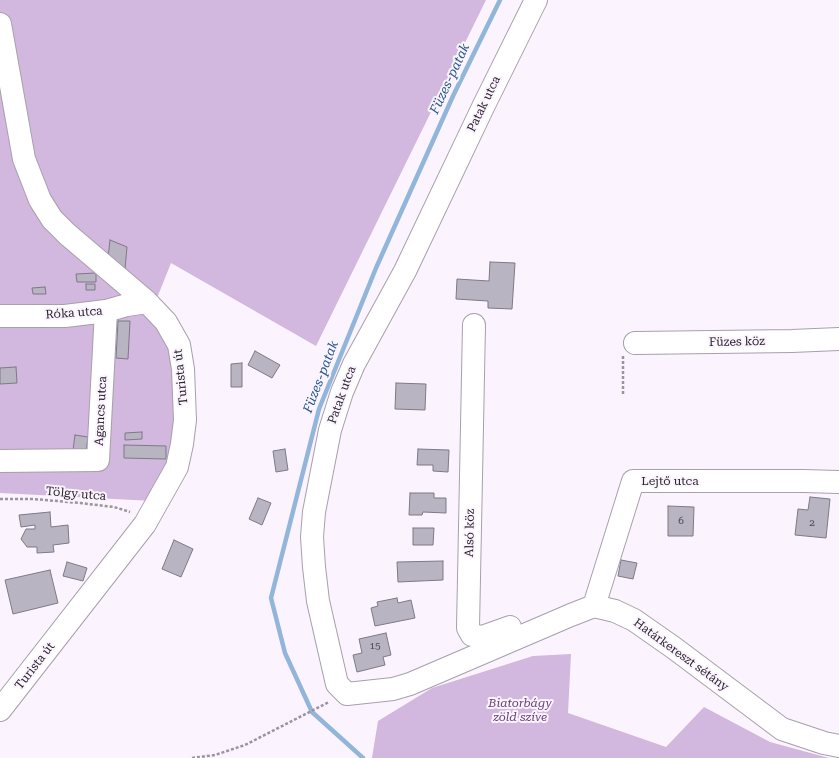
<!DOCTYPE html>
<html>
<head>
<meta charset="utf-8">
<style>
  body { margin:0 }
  canvas { display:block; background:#fbf3fe }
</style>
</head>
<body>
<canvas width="839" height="758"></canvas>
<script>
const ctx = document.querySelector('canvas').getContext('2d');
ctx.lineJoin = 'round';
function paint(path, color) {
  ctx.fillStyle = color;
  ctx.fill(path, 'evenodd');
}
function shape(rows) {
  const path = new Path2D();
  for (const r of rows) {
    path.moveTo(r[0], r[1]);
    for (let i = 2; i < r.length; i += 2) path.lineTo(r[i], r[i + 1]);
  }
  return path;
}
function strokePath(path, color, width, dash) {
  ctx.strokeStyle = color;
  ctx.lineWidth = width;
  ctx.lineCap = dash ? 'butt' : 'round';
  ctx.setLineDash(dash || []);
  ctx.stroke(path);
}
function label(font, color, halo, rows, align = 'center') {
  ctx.font = font + ' "Roboto Serif",serif';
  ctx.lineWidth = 4;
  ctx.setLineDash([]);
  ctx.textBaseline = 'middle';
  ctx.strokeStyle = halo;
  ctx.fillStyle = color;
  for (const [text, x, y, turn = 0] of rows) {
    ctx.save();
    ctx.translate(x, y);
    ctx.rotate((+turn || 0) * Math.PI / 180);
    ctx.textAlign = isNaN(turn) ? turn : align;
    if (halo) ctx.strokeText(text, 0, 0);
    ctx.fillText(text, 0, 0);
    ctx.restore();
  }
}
const green = shape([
  [0,0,486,0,316,346,171,263,153,308,176,363,181,421,172,463,153,501,0,493],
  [571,654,568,713,666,747,704,707,770,742,829,758,372,758,378,721,432,688,533,656]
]);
const stream = shape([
  [363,758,312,712,285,653,271,598,319,409,376,268,453,96,500,0]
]);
const building = shape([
  [110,240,127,247,125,269,108,258,110,240],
  [490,262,515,263,512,309,488,308,488,301,456,299,457,279,489,281,490,262],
  [96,273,96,282,77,282,76,274,96,273],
  [86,284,95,284,95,290,86,290,86,284],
  [45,287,46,294,33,294,32,288,45,287],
  [118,321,130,321,128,359,116,358,118,321],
  [255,351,280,365,272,378,248,365,255,351],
  [242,363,242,387,231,387,231,364,242,363],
  [16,367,17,383,0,384,0,368,16,367],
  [396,383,426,384,425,410,395,409,396,383],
  [142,432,142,439,125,440,125,433,142,432],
  [75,435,88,437,86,452,73,450,75,435],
  [124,445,166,446,166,459,124,458,124,445],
  [285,449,288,470,276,472,273,451,285,449],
  [418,449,449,450,448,472,433,471,433,465,417,465,418,449],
  [410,493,434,493,434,498,446,498,446,513,423,512,422,515,409,515,410,493],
  [810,497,830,499,826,538,795,535,798,509,808,510,810,497],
  [258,498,271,503,262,525,249,519,258,498],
  [668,506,694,507,693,536,668,536,668,506],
  [50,512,51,527,68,525,69,543,53,545,54,552,37,553,37,547,27,547,21,539,26,529,35,529,35,525,21,527,19,515,50,512],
  [413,528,434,528,433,545,413,545,413,528],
  [174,540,193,549,181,577,162,569,174,540],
  [621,560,637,563,633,579,618,576,621,560],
  [443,561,443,580,398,582,397,562,443,561],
  [67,562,87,568,83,581,63,576,67,562],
  [50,570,58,603,13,614,5,580,50,570],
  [397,598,398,603,411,600,415,618,375,626,371,608,378,606,377,602,397,598],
  [386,633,391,655,383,657,385,665,357,672,353,655,362,653,359,639,386,633]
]);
const path = shape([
  [623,394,623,356],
  [0,499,33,499,80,503,114,507,130,512],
  [192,758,215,755,245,745,329,702]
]);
const minor = shape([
  [536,0,484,105,405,271,354,364,342,392,330,430,314,512,312,537,314,567,318,601,337,684,347,694,393,689,410,684,571,615,594,606,615,611,634,620,674,648,782,729,824,743,839,746],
  [0,24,24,159,40,200,52,219,67,234,147,302,166,322,179,345,183,369,185,420,182,444,177,467,145,524,0,710],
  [0,316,65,316,106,311,127,305,147,302],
  [474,325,468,628,472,635,482,637,510,627],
  [635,343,792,341,839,339],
  [0,461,98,460,106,311],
  [594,606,633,481,803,481,839,482]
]);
const numberNames = [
  ["6",681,521],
  ["2",812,523],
  ["15",375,646]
];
const streetNames = [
  ["Patak utca",484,104,-64],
  ["Róka utca",74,313,-4],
  ["Füzes köz",737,342,-1],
  ["Turista út",181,377,-96],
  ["Patak utca",342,395,-70],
  ["Agancs utca",101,411,-87],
  ["Lejtő utca",670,481],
  ["Tölgy utca",76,494,5],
  ["Alsó köz",470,533,-89],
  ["Határkereszt sétány",681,655,36],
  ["Turista út",35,666,-52]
];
const parkNames = [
  ["Biatorbágy",520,703],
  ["zöld szíve",520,717]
];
const waterNames = [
  ["Füzes-patak",450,79,-65],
  ["Füzes-patak",321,377,-69]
];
paint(green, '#d2b7de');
strokePath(stream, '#92b6da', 4.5);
paint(building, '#b9b4c2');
strokePath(building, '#7e7987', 1);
strokePath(minor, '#a89fac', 24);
strokePath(path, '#9a949d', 2.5, [3, 2]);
strokePath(minor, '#fff', 22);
label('10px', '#4d4951', null, numberNames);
label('12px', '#29252b', '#fbf3fe', streetNames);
label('italic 12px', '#684277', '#fbf3fe', parkNames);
label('italic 13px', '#235786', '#fbf3fe', waterNames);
</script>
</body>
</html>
